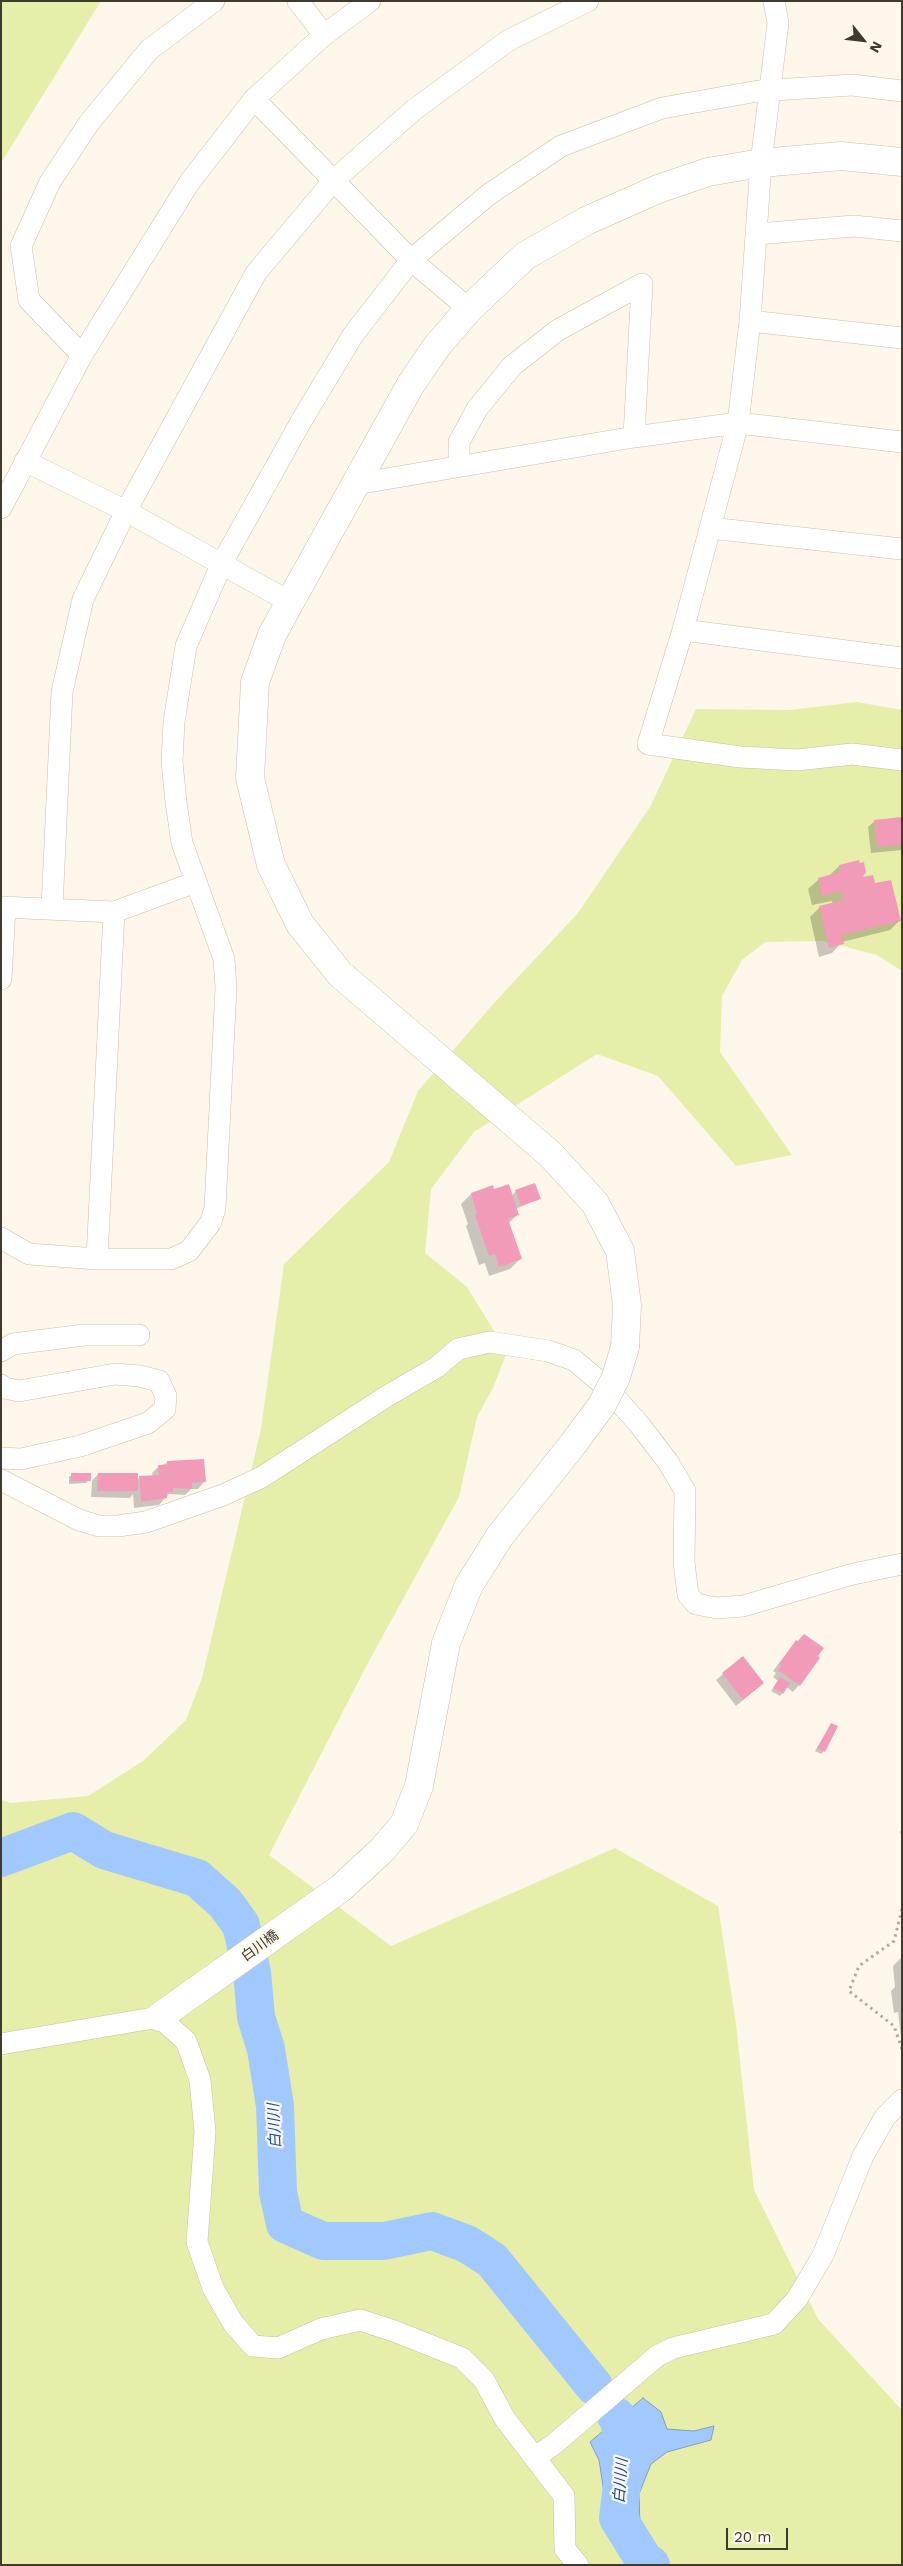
<!DOCTYPE html>
<html>
<head>
<meta charset="utf-8">
<style>
  body { margin:0 }
  #map { position:relative; width:903px; height:2566px; overflow:hidden; background:#fdf7eb; font-family:"Work Sans",sans-serif }
  canvas { display:block }
  .frame { position:absolute; inset:0; border:2px solid #3f392e; pointer-events:none }
  .north { position:absolute; left:838px; top:15px; width:50px; height:50px; -webkit-text-stroke:4px #fdf7eb; paint-order:stroke; rotate:119deg; font-size:14px; font-weight:700; line-height:20px; text-align:center; color:#3f392e }
  .north::after { content:''; display:block; margin:auto; width:18px; height:22px; background:#3f392e; clip-path:polygon(50% 0,100% 100%,50% 72%,0 100%) }
  .scale { position:absolute; left:726px; top:2528px; width:62px; height:22px; box-sizing:border-box; border:2px solid #3f392e; border-top:0; padding-left:6px; font-size:15px; line-height:18px; white-space:nowrap; color:#3f392e; -webkit-text-stroke:4px #fdf7eb; paint-order:stroke }
</style>
</head>
<body>
<div id="map">
<canvas width="903" height="2566"></canvas>
<div class="frame"></div>
<div class="north">N</div>
<div class="scale">20 m</div>
</div>
<script>
const ctx = document.querySelector('canvas').getContext('2d');
ctx.lineJoin = 'round';
function paint(path, color) {
  ctx.fillStyle = color;
  ctx.fill(path, 'evenodd');
}
function shape(rows) {
  const path = new Path2D();
  for (const r of rows) {
    path.moveTo(r[0], r[1]);
    for (let i = 2; i < r.length; i += 2) path.lineTo(r[i], r[i + 1]);
  }
  return path;
}
function strokePath(path, color, width, dash) {
  ctx.strokeStyle = color;
  ctx.lineWidth = width;
  ctx.lineCap = dash ? 'butt' : 'round';
  ctx.setLineDash(dash || []);
  ctx.stroke(path);
}
function label(font, color, halo, rows, align = 'center') {
  ctx.font = font + ' "Work Sans","Noto Sans JP",sans-serif';
  ctx.lineWidth = 4.5;
  ctx.setLineDash([]);
  ctx.textBaseline = 'middle';
  ctx.strokeStyle = halo;
  ctx.fillStyle = color;
  for (const [text, x, y, turn = 0] of rows) {
    ctx.save();
    ctx.translate(x, y);
    ctx.rotate((+turn || 0) * Math.PI / 180);
    ctx.textAlign = isNaN(turn) ? turn : align;
    if (halo) ctx.strokeText(text, 0, 0);
    ctx.fillText(text, 0, 0);
    ctx.restore();
  }
}
const green = shape([
  [1,1,101,1,1,163],
  [857,702,902,710,902,971,877,955,823,941,765,942,742,960,722,996,720,1052,792,1155,736,1166,658,1076,597,1054,474,1132,431,1189,425,1253,467,1287,507,1352,493,1388,477,1417,459,1497,369,1661,269,1855,391,1946,615,1848,718,1906,736,2024,754,2190,818,2319,902,2410,902,2565,1,2565,1,1800,11,1803,88,1796,143,1761,186,1720,202,1678,261,1429,284,1264,389,1162,418,1091,493,1004,578,913,650,807,696,709,790,710]
]);
const water = shape([
  [643,2398,661,2412,667,2429,694,2431,714,2426,711,2440,667,2452,651,2464,639,2494,640,2526,645,2542,654,2557,636,2565,620,2547,609,2524,599,2460,590,2442,643,2398]
]);
const shadow = shape([
  [902,818,902,850,871,853,868,827,875,821],
  [839,866,865,873,862,879,874,885,900,920,890,930,842,942,832,953,819,957,810,917,820,907,833,904,832,901,812,905,808,889,819,879,829,876],
  [493,1190,512,1196,516,1191,539,1198,516,1209,518,1214,508,1224,520,1259,510,1269,489,1276,485,1263,479,1265,466,1226,468,1224,461,1204,471,1194],
  [167,1463,204,1482,198,1489,191,1489,185,1495,169,1494,159,1505,134,1508,133,1494,130,1498,91,1497,92,1481,98,1474,137,1480,139,1478,153,1477,152,1473,159,1466],
  [72,1474,89,1480,86,1483,69,1484,69,1477],
  [796,1641,799,1685,793,1692,786,1687,780,1696,771,1691,778,1681,773,1677,776,1673,773,1671],
  [723,1674,763,1683,736,1706,716,1680],
  [832,1724,824,1751,821,1754,815,1751],
  [902,1957,902,2037,901,2037,898,2012,894,2013,891,1991,895,1987,893,1966]
]);
const river = shape([
  [1,1858,73,1831,104,1850,197,1878,225,1903,241,1925,252,1972,256,2017,266,2049,275,2106,278,2192,285,2224,323,2241,384,2241,432,2231,467,2244,492,2260,594,2386],
  [616,2416,619,2420,625,2459,618,2518,644,2560,651,2565]
]);
const building = shape([
  [902,817,902,845,877,847,874,820],
  [859,860,860,863,864,862,866,873,863,874,863,877,873,875,875,883,891,880,901,921,842,935,844,944,829,948,819,906,843,900,842,891,822,896,818,878,840,872,839,865],
  [535,1183,541,1199,521,1206,515,1190],
  [509,1184,519,1215,508,1219,522,1259,499,1267,495,1254,489,1256,475,1215,477,1214,471,1193,493,1185,494,1189],
  [204,1459,206,1482,192,1483,192,1489,173,1488,173,1492,167,1492,167,1498,141,1502,139,1476,159,1475,158,1465,167,1465,167,1461],
  [71,1473,91,1473,91,1481,71,1481],
  [98,1473,138,1473,138,1491,97,1491],
  [804,1634,824,1648,818,1656,820,1658,800,1686,778,1670,781,1666,779,1664,796,1640,798,1641],
  [743,1656,764,1683,743,1700,722,1673],
  [780,1677,790,1683,783,1694,773,1688],
  [831,1723,838,1726,825,1752,817,1748]
]);
const path = shape([
  [902,1831,902,1836],
  [902,1909,894,1941,859,1966,849,1991,894,2026,902,2049]
]);
const street = shape([
  [298,1,324,35],
  [774,1,778,23,761,163,750,321,738,423,683,630,648,744,740,757,797,760,852,754,902,760],
  [254,99,411,260,469,309],
  [757,234,854,226,902,231],
  [750,321,902,338],
  [82,355,29,300,21,246,50,182,89,123,149,50,214,1],
  [25,461,126,511,290,602],
  [459,466,459,442,477,409,512,366,558,330,642,284,634,437],
  [356,484,634,437,738,423,902,442],
  [1,508,82,355,189,183,254,99,324,35,370,1],
  [710,528,902,549],
  [683,630,902,658],
  [1,907,114,912,196,882],
  [52,908,62,692,83,599,126,511,256,273,334,180,415,109,509,40,588,1],
  [1,979,5,907],
  [1,1238,29,1254,97,1259,171,1259,189,1251,211,1222,215,1208,226,987,224,959,182,843,176,802,172,762,174,722,186,646,222,563,303,418,353,335,411,260,488,195,561,146,662,108,758,91,852,85,902,91],
  [97,1259,114,912],
  [1,1351,13,1344,84,1335,139,1335],
  [1,1385,4,1388,19,1391,115,1374,140,1376,159,1381,166,1396,165,1409,148,1423,80,1446,21,1459,1,1458],
  [1,1480,79,1520,99,1526,118,1526,146,1522,223,1495,262,1477,387,1396,437,1367,458,1349,490,1342,548,1351,574,1360,605,1386,639,1424,668,1462,685,1491,684,1562,688,1595,696,1604,717,1608,743,1606,853,1574,902,1564],
  [1,2044,159,2017,186,2041,200,2080,205,2132,197,2242,213,2288,233,2323,253,2346,278,2348,321,2329,360,2320,394,2331,462,2358,484,2380,505,2419,564,2496,565,2549,578,2565],
  [535,2457,553,2445,657,2356,673,2348,774,2324,797,2299,823,2255,863,2156,885,2117,902,2100]
]);
const secondary = shape([
  [625,1347,627,1305,620,1251,595,1203,550,1154,340,974,300,924,271,865,250,778,255,682,272,635,290,602,411,384,437,346,469,309,525,256,586,221,658,189,708,172,761,163,841,156,902,162],
  [159,2017,341,1888,382,1850,404,1824,419,1786,446,1643,469,1585,500,1536,573,1444]
]);
const secondaryBridge = shape([
  [573,1444,602,1405,616,1377,625,1347]
]);
const streetNames = [
  ["白川橋",260,1946,-36]
];
const waterNames = [
  ["白川川",275,2126,-93],
  ["白川川",621,2481,-86]
];
paint(green, '#e7eeaa');
paint(water, '#a2c9ff');
strokePath(water, '#849ec0', 1);
paint(shadow, '#0003');
strokePath(river, '#a2c9ff', 38);
paint(building, '#f19bb9');
strokePath(street, '#cdbea2', 22);
strokePath(secondary, '#cdbea2', 29);
strokePath(path, '#b0aa9f', 3, [2.5, 4]);
strokePath(street, '#fff', 21);
strokePath(secondary, '#fff', 28);
strokePath(secondaryBridge, '#cdbea2', 29, []);
strokePath(secondaryBridge, '#fff', 28);
label('14px', '#3f392e', '#fdf7eb', streetNames);
label('italic 15px', '#0d4e9a', '#fdf7eb', waterNames);
</script>
</body>
</html>
